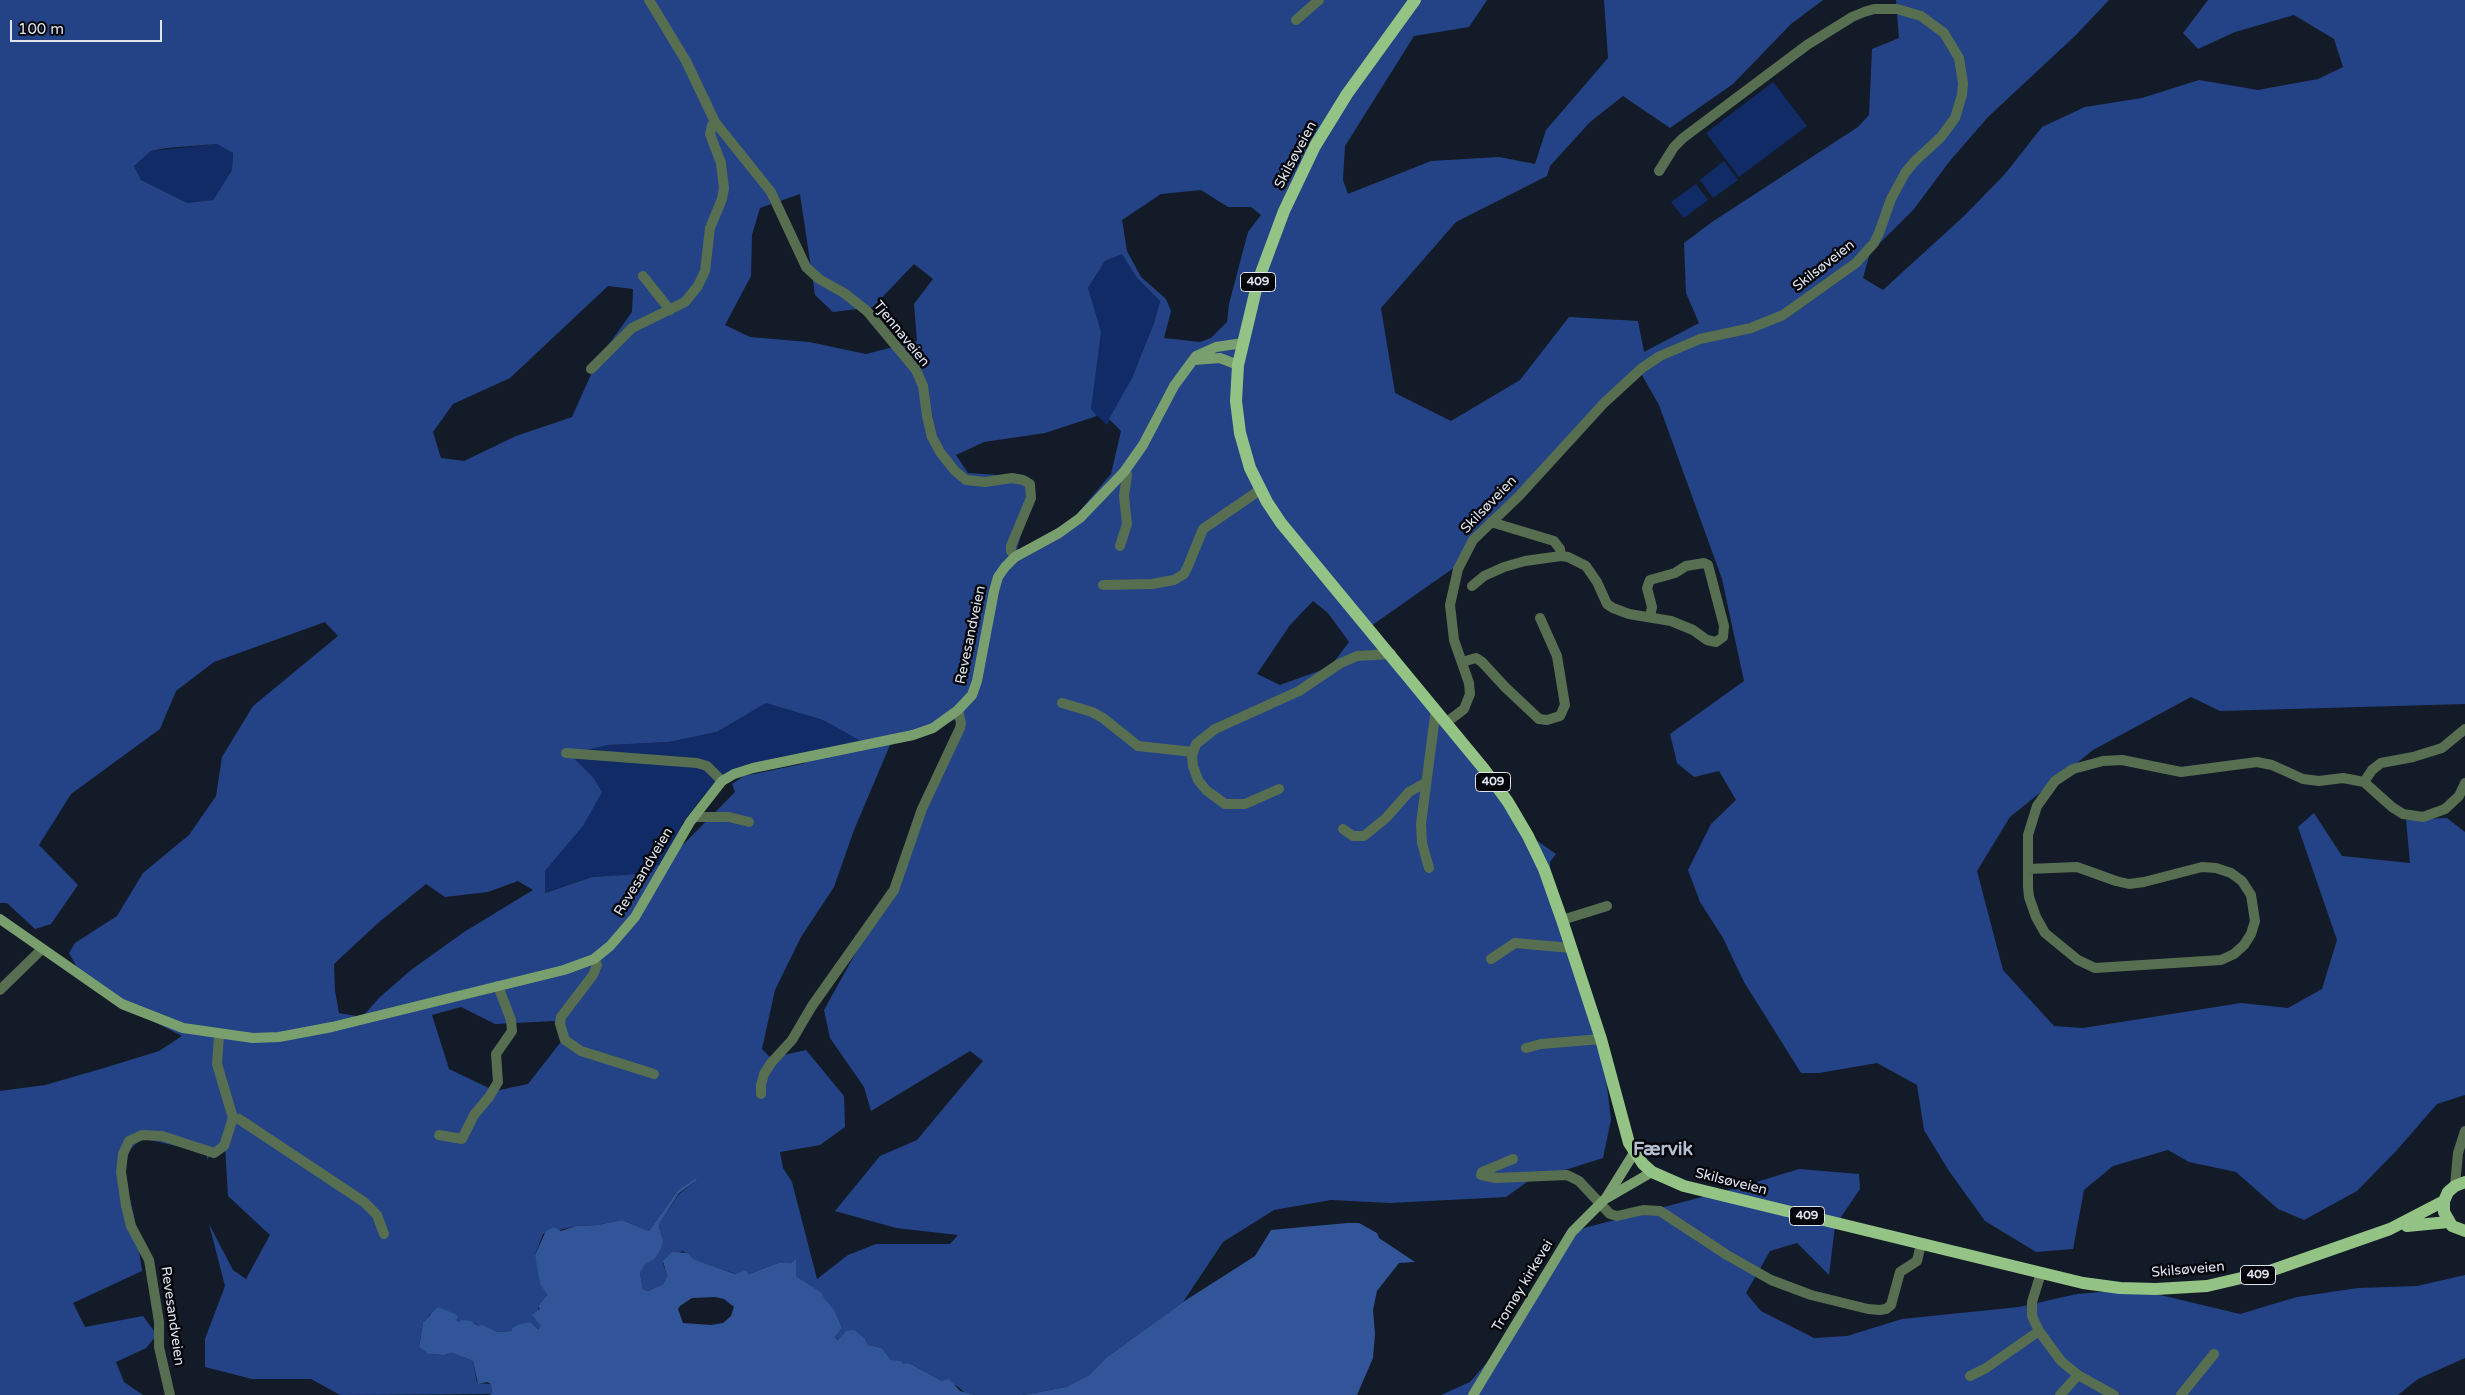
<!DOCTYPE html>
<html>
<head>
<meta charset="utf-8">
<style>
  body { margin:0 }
  #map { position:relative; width:2465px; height:1395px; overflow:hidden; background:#141b28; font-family:"Varela Round",sans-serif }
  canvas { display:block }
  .scale { position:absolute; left:10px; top:20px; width:152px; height:22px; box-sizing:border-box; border:2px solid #dfe4ee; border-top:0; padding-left:6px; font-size:15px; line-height:18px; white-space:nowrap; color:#dfe4ee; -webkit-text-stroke:4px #04060b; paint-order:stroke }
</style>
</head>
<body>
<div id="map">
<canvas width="2465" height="1395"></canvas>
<div class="scale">100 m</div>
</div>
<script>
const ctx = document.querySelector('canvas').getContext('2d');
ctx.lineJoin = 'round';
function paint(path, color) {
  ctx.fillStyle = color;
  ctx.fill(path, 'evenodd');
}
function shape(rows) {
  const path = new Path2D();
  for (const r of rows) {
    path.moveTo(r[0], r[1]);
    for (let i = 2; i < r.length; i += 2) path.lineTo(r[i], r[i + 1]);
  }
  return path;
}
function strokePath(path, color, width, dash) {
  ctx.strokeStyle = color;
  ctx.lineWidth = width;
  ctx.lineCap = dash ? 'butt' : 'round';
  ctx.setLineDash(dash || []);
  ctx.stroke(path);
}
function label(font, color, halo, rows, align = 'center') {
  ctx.font = font + ' "Varela Round",sans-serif';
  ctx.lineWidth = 5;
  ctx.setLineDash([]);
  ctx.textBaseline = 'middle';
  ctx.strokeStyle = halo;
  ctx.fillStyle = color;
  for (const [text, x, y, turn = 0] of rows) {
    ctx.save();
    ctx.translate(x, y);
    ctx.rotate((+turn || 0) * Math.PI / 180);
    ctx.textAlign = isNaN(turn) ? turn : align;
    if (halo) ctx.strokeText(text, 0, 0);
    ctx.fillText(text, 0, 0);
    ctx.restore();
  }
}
const green = shape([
  [1773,82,1807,126,1739,177,1706,133],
  [217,144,233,153,232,170,213,200,187,203,141,180,134,166,151,151],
  [1724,161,1738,180,1713,198,1700,180],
  [1696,184,1708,200,1684,218,1671,202],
  [1122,253,1137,278,1160,301,1154,323,1132,378,1107,425,1091,410,1093,386,1088,288,1105,261],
  [766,703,823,720,869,745,751,766,706,793,681,825,687,827,680,844,651,873,592,877,544,893,545,871,583,826,592,776,570,754,608,745,669,742,717,732]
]);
const forest = shape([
  [0,0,1487,0,1469,27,1414,36,1345,146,1343,180,1348,194,1431,161,1499,157,1535,164,1546,130,1608,58,1604,0,1823,0,1791,24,1733,84,1670,128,1623,96,1590,122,1550,166,1547,176,1456,222,1381,308,1395,393,1451,421,1520,380,1569,317,1638,321,1644,352,1699,323,1686,293,1684,243,1712,222,1858,127,1869,115,1872,49,1899,38,1896,0,2109,0,2076,35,1988,117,1949,162,1914,209,1870,253,1863,278,1883,290,1964,216,2005,174,2042,127,2085,107,2142,98,2199,80,2258,90,2318,79,2343,67,2334,39,2294,15,2235,32,2198,49,2183,33,2208,0,2465,0,2465,704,2220,711,2191,697,2093,750,2010,817,1977,871,2003,970,2054,1026,2083,1028,2241,1003,2288,1008,2322,989,2337,940,2298,827,2314,813,2342,856,2410,863,2406,820,2447,818,2465,832,2465,1095,2437,1104,2397,1150,2357,1191,2304,1220,2278,1209,2236,1172,2189,1162,2168,1150,2113,1166,2084,1190,2073,1249,2036,1252,1985,1221,1949,1171,1924,1130,1917,1085,1877,1063,1819,1073,1801,1073,1744,982,1723,938,1700,902,1688,870,1711,824,1736,800,1719,771,1694,777,1677,763,1670,734,1744,681,1722,579,1659,405,1638,368,1488,524,1455,567,1371,626,1529,835,1556,854,1550,862,1550,890,1604,1061,1611,1120,1603,1158,1527,1182,1506,1197,1390,1203,1331,1200,1274,1210,1223,1242,1183,1302,1107,1357,1089,1375,1066,1387,1023,1395,976,1395,964,1392,957,1386,942,1381,909,1363,902,1365,891,1360,882,1348,868,1345,865,1339,839,1340,835,1337,842,1328,835,1311,823,1298,821,1292,796,1276,795,1260,787,1264,778,1263,749,1274,746,1270,736,1274,692,1259,687,1253,682,1251,663,1263,667,1276,663,1284,648,1291,643,1289,640,1273,643,1265,655,1259,663,1239,659,1227,660,1223,679,1194,696,1181,698,1178,678,1190,649,1231,622,1220,597,1225,576,1226,543,1234,535,1255,547,1295,538,1306,541,1326,538,1329,531,1322,512,1331,497,1332,478,1326,475,1323,459,1323,430,1314,423,1322,419,1347,428,1354,444,1355,452,1353,473,1361,477,1383,491,1384,492,1394,340,1395,311,1379,252,1379,205,1367,205,1339,225,1286,209,1224,233,1270,246,1279,270,1235,228,1196,225,1145,210,1155,207,1160,207,1154,203,1152,141,1138,121,1160,134,1216,142,1271,73,1303,85,1327,143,1316,157,1335,146,1348,116,1362,124,1382,143,1395,0,1395,0,1091,45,1085,104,1068,159,1051,182,1036,131,1010,81,975,69,953,75,943,117,916,143,873,189,835,216,796,222,757,253,706,338,636,325,622,214,662,176,691,160,729,71,794,39,845,78,885,51,924,35,929,7,903,0,903],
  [217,144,233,153,232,170,213,200,187,203,141,180,134,166,151,151,166,148],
  [1201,190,1228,207,1251,207,1261,215,1248,232,1229,304,1227,322,1211,338,1200,342,1164,338,1171,311,1166,299,1141,277,1127,251,1122,220,1161,194],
  [800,194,815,295,833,312,873,307,914,264,933,279,914,304,917,341,866,354,809,342,750,337,725,325,751,276,752,235,760,208],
  [1122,254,1137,278,1160,301,1154,323,1132,378,1109,419,1121,431,1111,474,1073,519,1023,549,1017,549,1032,494,1029,477,968,473,956,455,984,442,1045,433,1097,416,1091,409,1101,332,1088,288,1105,261],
  [608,286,633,289,632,312,597,361,572,417,516,436,464,461,441,458,433,432,453,404,510,378],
  [1313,601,1328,613,1349,642,1330,667,1280,685,1257,674,1290,625],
  [766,703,823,720,868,745,844,748,802,764,744,776,732,784,735,792,662,866,657,865,651,873,592,877,545,893,545,871,583,826,602,792,592,776,570,754,608,745,669,742,717,732],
  [962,717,910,855,824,1010,830,1038,864,1087,871,1111,970,1051,983,1061,917,1140,880,1156,835,1211,896,1228,958,1235,950,1244,876,1244,848,1255,817,1279,792,1182,783,1168,780,1152,820,1145,845,1127,844,1096,806,1050,771,1058,762,1049,775,990,801,937,834,887,854,830,890,745],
  [518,881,533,890,464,932,411,970,380,997,362,1017,339,1013,335,991,334,964,378,923,426,884,445,897,488,892],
  [461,1007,495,1024,554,1021,564,1038,528,1084,495,1091,449,1069,432,1015],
  [1799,1169,1859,1174,1860,1189,1835,1226,1829,1275,1797,1243,1770,1251,1746,1293,1761,1311,1814,1338,1847,1336,1902,1319,2019,1307,2077,1294,2135,1289,2240,1314,2297,1297,2358,1288,2417,1286,2465,1275,2465,1358,2418,1379,2398,1395,1441,1395,1470,1382,1509,1337,1569,1232,1740,1187]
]);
const water = shape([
  [698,1177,696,1181,679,1193,660,1223,659,1227,663,1239,662,1246,655,1259,644,1265,640,1273,643,1289,648,1291,663,1284,667,1276,663,1261,672,1252,688,1253,693,1259,735,1274,746,1270,749,1274,778,1263,790,1263,796,1259,796,1276,821,1292,824,1298,835,1311,842,1328,835,1337,838,1340,846,1331,854,1330,865,1339,868,1345,882,1348,891,1360,901,1361,903,1364,909,1363,942,1381,949,1379,960,1391,976,1395,1008,1395,489,1395,492,1394,491,1384,487,1382,478,1384,473,1361,452,1353,444,1355,428,1354,419,1347,423,1322,438,1307,455,1314,458,1317,456,1321,459,1322,461,1320,471,1321,478,1326,482,1325,497,1332,512,1331,512,1328,520,1324,531,1322,538,1329,541,1326,532,1315,540,1309,538,1306,547,1295,540,1283,535,1255,546,1231,554,1227,561,1231,576,1226,597,1225,622,1220,649,1231,678,1190],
  [715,1297,724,1299,734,1307,731,1316,723,1323,711,1325,683,1323,678,1309,680,1306,692,1298],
  [1347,1223,1359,1223,1377,1233,1379,1238,1415,1262,1399,1263,1377,1291,1373,1310,1375,1334,1373,1358,1357,1395,1023,1395,1066,1387,1089,1375,1107,1357,1183,1302,1255,1256,1271,1230]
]);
const street = shape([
  [649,0,686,61,715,122,771,192,806,267,819,279,844,293,867,311,916,370,923,386,927,416,932,437,940,452,955,471,966,480,985,482,1012,478,1023,480,1030,484,1031,498,1011,546,1011,551,1015,557],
  [1296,20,1319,0],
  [643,276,670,310],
  [591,369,632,328,685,302,698,286,705,271,710,228,722,199,724,188,721,163,710,134,712,125,715,122],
  [1491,522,1554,541,1560,549,1561,556],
  [1120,546,1127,524,1124,496,1127,475,1124,472],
  [1103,585,1152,584,1174,580,1184,574,1188,566,1203,529,1260,490],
  [1472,586,1484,576,1504,567,1525,561,1561,556,1568,557,1586,566,1597,582,1607,604,1613,608,1629,614,1671,621,1693,630,1707,640,1716,642,1723,637,1724,626,1708,565,1704,563,1686,566,1675,573,1650,580,1647,588,1652,607,1650,617],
  [1462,662,1476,658,1482,662,1505,687,1539,719,1547,720,1560,716,1565,705,1557,656,1540,618],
  [1062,703,1092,712,1103,718,1138,746,1193,752],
  [1447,722,1464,709,1470,694,1469,683,1454,640,1450,605,1458,569,1473,540,1519,496,1604,403,1642,368,1660,356,1700,339,1751,328,1783,315,1856,263,1874,243,1879,233,1891,199,1905,173,1914,162,1941,137,1955,118,1962,95,1963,83,1959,58,1944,33,1921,16,1897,9,1874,9,1864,12,1852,17,1807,45,1683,138,1674,147,1659,171],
  [566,753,697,763,707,766,722,781],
  [2364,782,2372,770,2381,763,2413,757,2442,748,2465,729],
  [1279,789,1245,804,1225,804,1206,790,1198,780,1193,766,1192,756,1196,744,1215,729,1299,691,1339,664,1357,656,1391,654],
  [694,817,729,817,749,822],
  [1343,829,1353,836,1364,836,1386,818,1409,792,1425,783],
  [1429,868,1422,843,1421,824,1435,716,1438,712],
  [2028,869,2077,867,2116,881,2129,884,2144,882,2202,867,2216,868,2231,873,2242,881,2251,895,2255,921,2251,934,2244,945,2234,954,2221,960,2095,968,2078,960,2045,933,2036,917,2029,897,2028,887,2028,835,2037,806,2055,781,2073,769,2103,761,2122,760,2181,772,2257,762,2272,765,2303,779,2319,781,2343,778,2364,782,2392,807,2403,814,2423,817,2445,809,2459,796,2465,783],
  [1562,920,1607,906],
  [594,959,597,965,593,975,561,1017,560,1024,565,1040,581,1051,654,1074],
  [1491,959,1515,943,1571,948],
  [0,990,42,949],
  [219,1035,217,1064,233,1118,239,1119,364,1202,377,1215,384,1234],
  [1526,1048,1541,1044,1601,1039],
  [761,1094,761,1085,764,1074,771,1063,792,1040,812,1006,894,890,922,809,960,728,961,723,958,710],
  [439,1135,462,1139,474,1115,489,1097,498,1082,496,1054,512,1031,511,1020,498,986],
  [1513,1159,1482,1172,1481,1175,1496,1178,1567,1175,1579,1181,1610,1214,1617,1216,1643,1210,1660,1211,1727,1255,1771,1280,1811,1295,1868,1309,1880,1310,1886,1309,1891,1305,1900,1272,1917,1261,1921,1244],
  [2455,1186,2458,1153,2465,1131],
  [2041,1273,2032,1302,2032,1316,2039,1331,2061,1361,2078,1375,2114,1395],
  [1970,1376,1986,1368,2039,1331],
  [170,1395,159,1347,159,1322,149,1260,131,1226,126,1206,121,1172,123,1154,129,1141,142,1135,162,1136,214,1153,224,1146,233,1118],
  [2060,1395,2078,1375],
  [2181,1395,2214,1354]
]);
const secondary = shape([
  [1194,360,1220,358,1238,365],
  [0,919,122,1004,183,1028,253,1038,279,1037,332,1027,564,970,594,959,610,946,635,917,690,822,722,781,734,774,753,768,913,735,933,728,958,710,972,695,977,681,994,591,998,577,1005,567,1015,557,1059,533,1080,518,1124,472,1143,445,1174,386,1196,356,1216,347,1243,343],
  [1607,1198,1652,1172],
  [1473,1395,1572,1232,1606,1198,1634,1153]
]);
const primary = shape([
  [1415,0,1347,94,1315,146,1284,211,1258,281,1238,365,1236,401,1240,433,1250,468,1267,502,1281,523,1484,769,1508,802,1528,836,1544,869,1562,920,1601,1039,1629,1143,1643,1164,1652,1172,1684,1186,2083,1283,2120,1288,2156,1289,2207,1286,2267,1272,2390,1229,2444,1201],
  [2465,1182,2455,1186,2448,1192,2444,1201,2444,1212,2452,1226,2465,1231],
  [2407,1226,2448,1222]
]);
const shields = [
  [1258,282,35],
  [1493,782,35],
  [1807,1216,35],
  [2258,1275,35]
];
const shieldNames = [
  ["409",1258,282],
  ["409",1493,782],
  ["409",1807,1216],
  ["409",2258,1275]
];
const streetNames = [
  ["Skilsøveien",1296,155,-62],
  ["Skilsøveien",1824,266,-38],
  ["Tjennaveien",901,334,51],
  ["Skilsøveien",1489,505,-46],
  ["Revesandveien",971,635,-78],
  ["Revesandveien",644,872,-59],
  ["Skilsøveien",1731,1182,14],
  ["Skilsøveien",2188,1270,-5],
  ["Tromøy kirkevei",1523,1286,-59],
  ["Revesandveien",172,1316,82]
];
const districtNames = [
  ["Færvik",1663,1150]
];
paint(green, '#102b66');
paint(forest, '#234386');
paint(water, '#325499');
strokePath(street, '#576e51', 10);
strokePath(secondary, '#799f6e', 10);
strokePath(primary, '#93c485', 12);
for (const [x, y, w] of shields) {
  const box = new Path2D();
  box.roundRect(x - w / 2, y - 9.5, w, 19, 4);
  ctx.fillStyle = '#04060b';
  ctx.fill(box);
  strokePath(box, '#dfe4ee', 1);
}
label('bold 12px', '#dfe4ee', null, shieldNames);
label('14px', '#dfe4ee', '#04060b', streetNames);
label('bold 19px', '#b6c0d2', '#04060b', districtNames);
</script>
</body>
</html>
